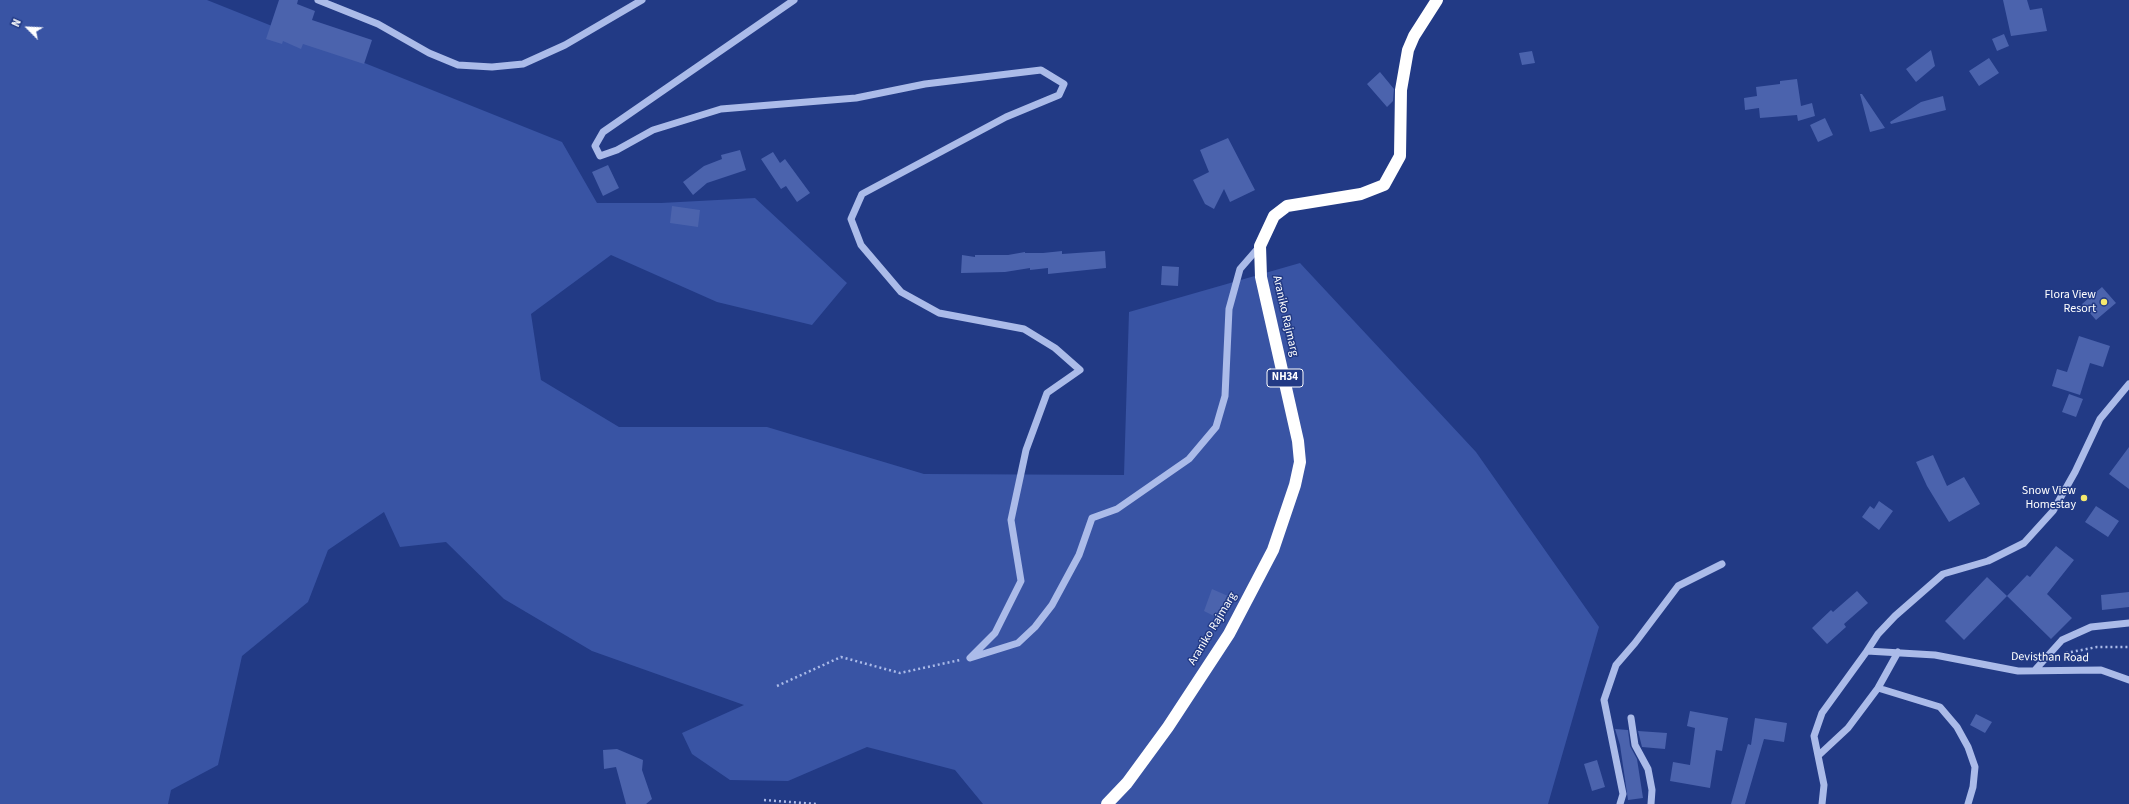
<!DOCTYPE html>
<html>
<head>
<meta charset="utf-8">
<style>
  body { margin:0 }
  #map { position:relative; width:2129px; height:804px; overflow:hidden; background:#223a85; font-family:"Source Sans 3",sans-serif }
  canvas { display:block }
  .north { position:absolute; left:8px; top:8px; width:40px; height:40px; -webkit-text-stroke:3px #223a85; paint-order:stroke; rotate:294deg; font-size:11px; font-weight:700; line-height:16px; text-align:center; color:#fff }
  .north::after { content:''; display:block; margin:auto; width:14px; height:18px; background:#fff; clip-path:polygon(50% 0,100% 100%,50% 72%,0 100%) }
</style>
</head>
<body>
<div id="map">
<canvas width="2129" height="804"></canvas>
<div class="north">N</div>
</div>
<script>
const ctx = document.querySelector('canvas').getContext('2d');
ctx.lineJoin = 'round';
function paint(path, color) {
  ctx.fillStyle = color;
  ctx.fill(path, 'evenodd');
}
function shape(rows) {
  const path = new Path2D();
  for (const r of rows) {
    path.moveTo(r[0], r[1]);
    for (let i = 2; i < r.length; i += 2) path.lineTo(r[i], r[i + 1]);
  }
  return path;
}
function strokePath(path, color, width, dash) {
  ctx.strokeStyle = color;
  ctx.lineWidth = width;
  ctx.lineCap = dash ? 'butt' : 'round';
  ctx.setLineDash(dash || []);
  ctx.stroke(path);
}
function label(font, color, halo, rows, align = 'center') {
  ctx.font = font + ' "Source Sans 3",sans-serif';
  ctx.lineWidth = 3;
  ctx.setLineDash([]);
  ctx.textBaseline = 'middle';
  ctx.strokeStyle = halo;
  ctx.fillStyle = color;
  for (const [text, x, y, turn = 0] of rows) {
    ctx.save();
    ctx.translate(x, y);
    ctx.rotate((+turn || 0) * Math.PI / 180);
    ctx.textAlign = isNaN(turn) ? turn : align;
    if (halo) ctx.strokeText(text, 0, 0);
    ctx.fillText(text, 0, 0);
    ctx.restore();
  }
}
const green = shape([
  [0,0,207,0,562,142,597,203,661,203,755,198,847,283,812,325,717,302,611,255,531,314,541,380,619,427,767,427,924,474,1124,475,1129,312,1300,263,1476,452,1599,627,1548,804,983,804,955,770,867,747,788,781,730,780,692,754,682,733,744,705,592,651,504,599,446,542,400,547,384,512,328,550,308,602,242,656,218,765,171,790,168,804,0,804]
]);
const building = shape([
  [279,0,298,0,297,4,315,11,312,20,372,40,364,64,303,44,301,49,283,41,282,44,266,39],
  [2003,0,2027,0,2030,10,2042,8,2047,31,2011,36],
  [2004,34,2009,46,1997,51,1992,39],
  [1931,50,1935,66,1916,82,1906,69],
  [1532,51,1535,63,1522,65,1519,53],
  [1989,58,1999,73,1979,86,1969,71],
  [1380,72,1394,89,1393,101,1387,107,1367,84],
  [1797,79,1801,106,1812,103,1815,116,1798,121,1797,115,1760,118,1759,108,1745,110,1744,98,1757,96,1756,87,1780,84,1780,81],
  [1860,94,1862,94,1885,128,1870,132],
  [1943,96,1946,110,1891,124,1890,122,1921,102],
  [1825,118,1833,135,1818,142,1810,125],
  [1228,138,1255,190,1230,202,1224,189,1214,209,1205,204,1193,180,1209,172,1200,150],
  [740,150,746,170,707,183,693,195,683,182,704,166,722,159,721,155],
  [773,152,780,163,785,159,810,193,797,202,786,186,781,189,761,159],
  [608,165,619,188,603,196,592,172],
  [672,206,700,210,698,227,670,223],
  [1062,251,1062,254,1105,251,1106,268,1048,274,1048,268,1030,270,1030,268,1005,272,961,273,962,255,975,257,975,255,1008,255,1025,252,1025,253,1043,253],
  [1162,266,1179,267,1178,286,1161,285],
  [2102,287,2116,303,2096,320,2082,304],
  [2079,336,2110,346,2103,367,2090,363,2080,395,2052,386,2057,369,2067,372],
  [2069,394,2083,399,2076,417,2062,412],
  [2129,447,2129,489,2109,474],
  [1933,455,1947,486,1964,477,1980,504,1949,522,1927,486,1916,462],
  [1879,501,1893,511,1879,530,1862,517,1870,506,1874,509],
  [2096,506,2119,521,2108,537,2085,522],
  [2056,546,2074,560,2047,594,2072,618,2051,639,2007,596,2027,575,2030,577],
  [1987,577,2007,596,1964,640,1945,621],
  [1212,589,1228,596,1218,618,1204,611],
  [1857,591,1868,603,1844,624,1846,627,1827,644,1812,628,1831,610,1833,612],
  [2129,592,2129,607,2102,610,2101,595],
  [1690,711,1728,718,1722,751,1716,750,1710,788,1670,781,1673,762,1690,765,1695,728,1687,726],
  [1976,714,1992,722,1985,733,1970,725],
  [1755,718,1787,723,1784,742,1764,739,1745,804,1731,804,1748,744,1751,745],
  [1615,729,1628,730,1630,746,1637,759,1643,798,1628,800,1620,745],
  [1638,731,1667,733,1665,749,1642,747],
  [617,749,643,760,642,770,652,799,646,804,626,804,616,767,604,769,603,750],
  [1597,760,1605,787,1592,791,1584,764]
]);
const path = shape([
  [2066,653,2097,647,2129,647],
  [777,686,841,657,900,673,960,660],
  [764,800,817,804]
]);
const minor = shape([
  [318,0,378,24,429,53,458,65,492,67,523,64,565,45,642,0],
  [794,0,603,132,595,146,600,156,617,150,653,130,721,109,856,98,925,84,1041,70,1064,84,1059,95,1006,117,862,194,851,219,861,245,901,292,939,313,1024,329,1055,348,1080,370,1047,393,1026,450,1011,520,1021,581,995,633,970,658,1018,643,1035,627,1052,605,1079,555,1092,518,1117,509,1189,459,1216,427,1225,396,1229,309,1240,269,1260,246],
  [1867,651,1878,634,1895,616,1943,574,1988,561,2024,543,2053,511,2075,472,2100,419,2129,384],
  [2035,670,2062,640,2091,627,2129,623],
  [1878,688,1940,707,1957,727,1968,747,1975,767,1973,787,1968,804],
  [1631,718,1635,745,1648,769,1652,790,1651,804],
  [1819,755,1848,728,1878,688,1898,652],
  [1620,804,1623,794,1604,700,1616,665,1635,643,1678,586,1722,564],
  [1822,804,1824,785,1814,736,1822,713,1867,651,1935,655,2018,671,2101,670,2129,680]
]);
const highway = shape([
  [1107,804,1127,783,1168,727,1229,634,1273,550,1295,485,1300,462,1298,441,1261,277,1260,246,1274,216,1287,206,1361,194,1384,185,1400,156,1401,90,1408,50,1414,36,1437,0]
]);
const markers = [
  [2104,302,4,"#f5e86d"],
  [2084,498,4,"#f5e86d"]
];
const shields = [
  [1285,378,36]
];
const shieldNames = [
  ["NH34",1285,378]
];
const poiNames = [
  ["Flora View",2096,295],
  ["Resort",2096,309],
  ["Snow View",2076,491],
  ["Homestay",2076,505]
];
const streetNames = [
  ["Araniko Rajmarg",1285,316,77],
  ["Araniko Rajmarg",1213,629,-59],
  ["Devisthan Road",2050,658,1]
];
paint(green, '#3954a4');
paint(building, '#4b63ad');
strokePath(path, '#abbbe9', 2.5, [2, 3]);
strokePath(minor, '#abbbe9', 7);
strokePath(highway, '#fff', 12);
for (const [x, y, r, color] of markers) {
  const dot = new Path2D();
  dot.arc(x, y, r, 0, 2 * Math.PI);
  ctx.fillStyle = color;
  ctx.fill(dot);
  strokePath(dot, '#223a85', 1.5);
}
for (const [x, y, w] of shields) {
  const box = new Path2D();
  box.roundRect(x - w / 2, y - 9, w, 18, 3);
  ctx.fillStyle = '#223a85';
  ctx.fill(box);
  strokePath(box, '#fff', 1);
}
label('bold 11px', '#fff', null, shieldNames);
label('12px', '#fff', '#223a85', poiNames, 'right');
label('12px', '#fff', '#223a85', streetNames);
</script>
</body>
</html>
